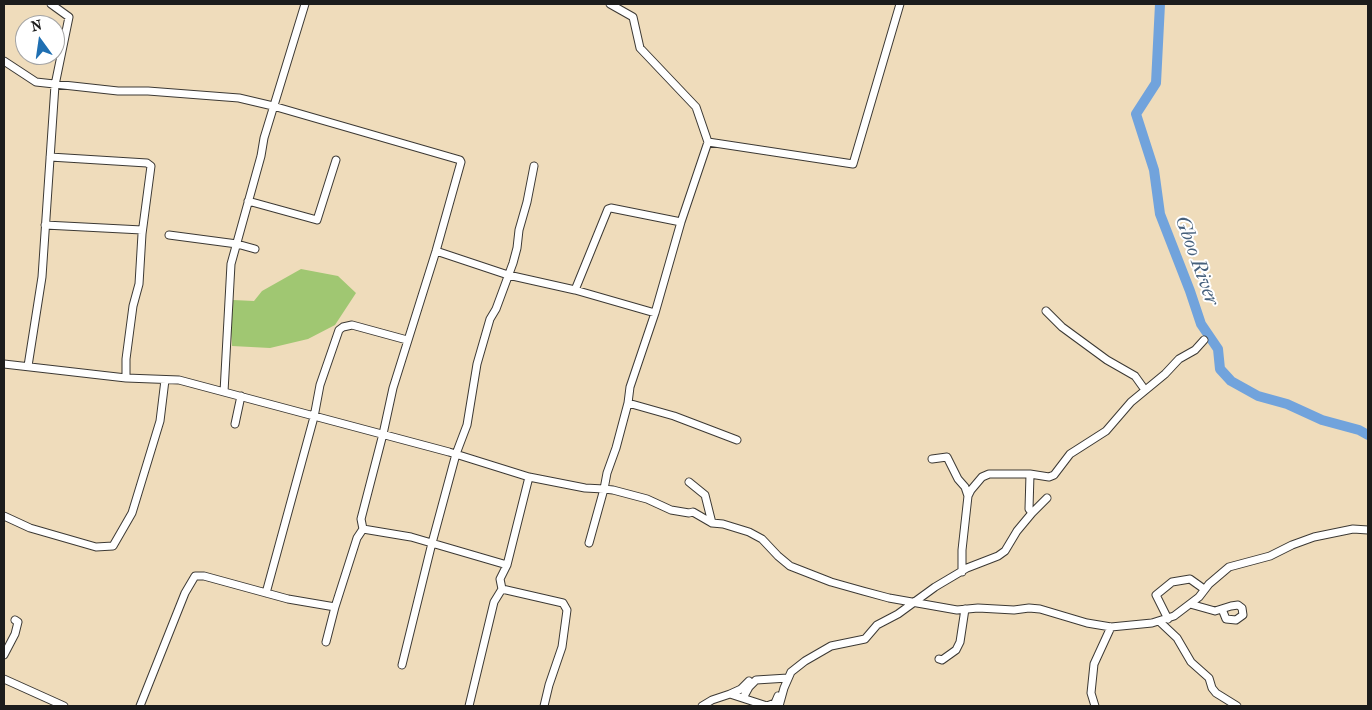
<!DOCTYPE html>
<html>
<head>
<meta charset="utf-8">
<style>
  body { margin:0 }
  #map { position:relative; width:1372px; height:710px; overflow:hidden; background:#efdcbb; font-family:"IM FELL French Canon",serif }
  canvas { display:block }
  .frame { position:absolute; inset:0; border:5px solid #1c1c1c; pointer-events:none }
  .north { position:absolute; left:15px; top:15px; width:50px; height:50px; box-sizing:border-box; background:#fff; border:1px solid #a4a4a4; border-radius:50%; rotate:346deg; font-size:14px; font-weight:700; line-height:20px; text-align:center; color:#1c1c1c }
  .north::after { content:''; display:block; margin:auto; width:18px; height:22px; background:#1f6fb2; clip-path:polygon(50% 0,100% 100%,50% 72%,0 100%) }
</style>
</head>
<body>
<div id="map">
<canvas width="1372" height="710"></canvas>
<div class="frame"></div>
<div class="north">N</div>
</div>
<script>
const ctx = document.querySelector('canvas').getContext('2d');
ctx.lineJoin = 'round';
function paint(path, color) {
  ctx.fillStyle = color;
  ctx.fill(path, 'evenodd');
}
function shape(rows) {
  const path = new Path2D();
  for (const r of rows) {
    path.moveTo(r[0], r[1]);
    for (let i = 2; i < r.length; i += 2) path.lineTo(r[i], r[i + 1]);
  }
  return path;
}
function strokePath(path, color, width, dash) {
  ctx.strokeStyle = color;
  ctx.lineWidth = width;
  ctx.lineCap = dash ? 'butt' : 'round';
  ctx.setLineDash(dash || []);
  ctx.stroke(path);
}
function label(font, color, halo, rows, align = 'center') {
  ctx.font = font + ' "IM FELL French Canon",serif';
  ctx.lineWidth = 4;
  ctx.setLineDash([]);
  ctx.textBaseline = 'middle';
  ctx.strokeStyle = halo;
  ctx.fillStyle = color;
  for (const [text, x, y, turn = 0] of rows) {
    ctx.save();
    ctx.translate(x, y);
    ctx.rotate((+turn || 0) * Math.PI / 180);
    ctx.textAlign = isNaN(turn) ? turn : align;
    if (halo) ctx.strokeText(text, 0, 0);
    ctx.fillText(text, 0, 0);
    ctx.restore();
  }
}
const green = shape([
  [301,269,338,276,356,293,335,325,308,339,270,348,232,346,231,328,233,300,254,301,262,291]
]);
const river = shape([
  [1160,4,1156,83,1136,114,1154,170,1160,214,1190,291,1201,324,1218,349,1220,369,1231,381,1258,396,1287,404,1322,420,1359,430,1368,435]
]);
const minor = shape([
  [610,4,633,17,640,48,696,107,708,142],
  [4,61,36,82,118,91,148,91,239,98,273,106,460,160,461,162,436,251,393,388,383,434,361,519,363,529],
  [50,157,147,163,151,166,142,234,139,284,133,306,126,359,126,378],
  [248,201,317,220,336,160],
  [681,222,655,313,630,387,628,403,674,416,737,440],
  [45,225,142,230],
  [169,235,237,244,255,249],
  [436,251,508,275,575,290,655,313],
  [575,290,608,209,611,208,681,222,708,142,853,164,900,4],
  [1046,311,1062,327,1107,360,1135,376,1145,390],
  [4,364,126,378,179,380,449,452,529,477,585,488,604,489,607,473,616,448,628,403],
  [28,366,42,277,55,85,69,17,51,4],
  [224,392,231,264,261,156,264,138,305,4],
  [235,424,241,396],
  [932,459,947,457,958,479,965,487,968,496,962,550,962,572],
  [689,482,705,495,712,523],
  [968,496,971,490,982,477,989,474,1030,474,1049,477,1054,475,1070,454,1106,431,1131,402,1165,374,1179,359,1195,350,1204,340],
  [1032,513,1047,498],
  [4,516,30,528,96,547,113,546,132,513,160,421,165,380],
  [589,543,604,489,613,490,647,499,671,510,689,513,693,512,712,523,723,524,749,532,762,539,778,556,790,566,831,582,863,591,889,598,957,610,978,608,1014,610,1029,608,1040,609,1087,623,1111,627,1152,623,1174,616,1199,597,1209,584,1229,567,1270,556,1292,545,1314,537,1353,529,1368,530],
  [507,565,529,477],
  [266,593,314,417,320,385,339,330,343,327,352,325,407,340],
  [1190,604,1215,611,1231,606,1238,605,1242,608,1243,615,1236,620,1226,619,1222,609],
  [1168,619,1156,595,1172,582,1190,579,1204,589],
  [1159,621,1177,638,1191,662,1209,678,1212,688,1216,693,1237,706],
  [326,642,335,607],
  [4,655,15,634,18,622,15,620],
  [939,659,942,660,956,650,960,642,965,609],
  [402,665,432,543,456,454,467,425,477,364,490,319,496,309,513,263,517,248,519,230,527,202,534,166],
  [4,679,64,706],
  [730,694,741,689,749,681],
  [743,698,749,687,756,680,788,678],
  [140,706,185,593,195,576,204,576,288,599,335,607,357,538,363,529,411,537,507,565,500,579,502,589,563,603,567,610,562,647,549,685,544,706],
  [469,706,494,602,502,589],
  [702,706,712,700,730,694,767,706,775,703,778,696],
  [779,706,784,688,791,672,805,661,831,646,865,639,877,625,898,614,935,587,967,568,998,556,1005,551,1017,531,1032,513,1029,509,1030,474],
  [1095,706,1091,693,1094,664,1111,627]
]);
const waterNames = [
  ["Gboo River",1196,261,70]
];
paint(green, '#a0c772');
strokePath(river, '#71a3dc', 10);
strokePath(minor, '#3c3934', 9);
strokePath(minor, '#fff', 7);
label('italic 20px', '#46607c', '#fff', waterNames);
</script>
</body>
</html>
